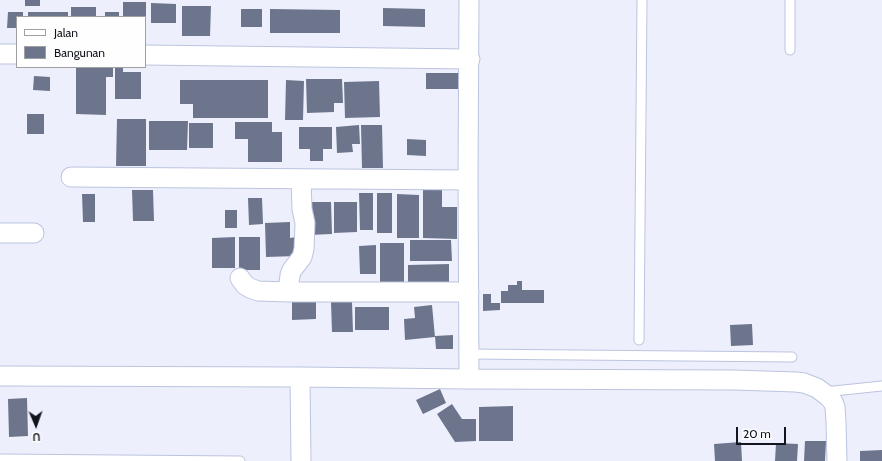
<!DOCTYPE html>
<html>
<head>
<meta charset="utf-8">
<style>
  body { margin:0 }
  #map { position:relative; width:882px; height:461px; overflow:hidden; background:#edf0fc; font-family:Cabin,sans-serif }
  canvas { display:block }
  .legend { position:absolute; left:16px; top:16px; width:130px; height:52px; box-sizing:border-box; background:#fefefe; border:1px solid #a0a0a4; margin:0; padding:5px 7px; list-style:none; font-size:12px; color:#12141e }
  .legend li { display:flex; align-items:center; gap:8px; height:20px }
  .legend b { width:20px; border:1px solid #a0a0a4 }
  .north { position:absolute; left:16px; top:405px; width:40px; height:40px; -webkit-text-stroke:3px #fefefe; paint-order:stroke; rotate:178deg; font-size:11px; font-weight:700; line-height:16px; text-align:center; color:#12141e }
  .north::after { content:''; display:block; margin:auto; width:14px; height:18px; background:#12141e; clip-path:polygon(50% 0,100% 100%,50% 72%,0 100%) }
  .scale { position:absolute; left:736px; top:427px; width:50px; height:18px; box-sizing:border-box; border:2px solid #12141e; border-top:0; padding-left:5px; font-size:12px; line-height:14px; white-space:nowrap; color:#12141e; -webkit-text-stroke:3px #fefefe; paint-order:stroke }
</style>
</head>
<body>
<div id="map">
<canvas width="882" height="461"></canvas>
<ul class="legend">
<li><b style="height:5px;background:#fff"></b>Jalan</li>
<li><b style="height:11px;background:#6d758d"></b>Bangunan</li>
</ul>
<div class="north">U</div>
<div class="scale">20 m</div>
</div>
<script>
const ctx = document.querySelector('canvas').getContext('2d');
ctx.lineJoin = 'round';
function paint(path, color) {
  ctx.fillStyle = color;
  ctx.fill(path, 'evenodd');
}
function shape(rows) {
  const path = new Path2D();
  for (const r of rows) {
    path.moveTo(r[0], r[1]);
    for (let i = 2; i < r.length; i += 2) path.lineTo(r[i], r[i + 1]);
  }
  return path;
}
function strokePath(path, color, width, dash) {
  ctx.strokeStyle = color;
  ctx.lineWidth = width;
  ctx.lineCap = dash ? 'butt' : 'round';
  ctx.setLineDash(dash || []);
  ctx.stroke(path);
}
const building = shape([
  [25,0,40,0,40,6,25,6],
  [123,2,146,2,146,17,123,17],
  [151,3,176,4,176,23,151,23],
  [182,6,211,6,210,36,182,36],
  [71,7,96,7,96,17,71,17],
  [383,8,425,9,425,27,383,26],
  [241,9,262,9,262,27,241,27],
  [270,9,340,10,340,33,270,33],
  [8,12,23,12,23,17,17,17,17,28,7,28],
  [28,12,68,12,68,17,28,17],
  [105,12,119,12,119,17,105,17],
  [76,67,113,67,113,77,106,77,106,115,76,114],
  [115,67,123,67,123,72,141,72,141,99,115,99],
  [426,73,460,73,460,89,426,89],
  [34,76,50,77,50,91,33,90],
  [306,79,342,79,343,103,334,103,334,112,307,113],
  [180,80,268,80,268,118,193,118,193,104,180,104],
  [286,80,304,81,303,120,285,120],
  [379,81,380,117,345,118,344,82],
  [27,114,44,114,44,134,27,134],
  [117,119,146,119,146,166,116,166],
  [149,121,188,121,187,150,149,150],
  [235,122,272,122,272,132,282,132,282,162,248,162,248,139,235,139],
  [189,123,213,123,213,148,189,148],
  [359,125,360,144,352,144,353,152,337,153,336,127],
  [361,125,382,125,383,168,362,168],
  [299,127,332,127,332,149,323,149,323,161,310,161,310,149,299,149],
  [407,139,426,140,426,156,407,155],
  [132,190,153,190,154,221,133,221],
  [423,190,442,190,442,207,457,207,457,239,423,238],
  [359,193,373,193,373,230,360,230],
  [377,193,392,193,392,233,377,233],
  [82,194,95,194,95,222,83,222],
  [397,194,419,195,419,238,397,238],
  [248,198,262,198,263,224,249,225],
  [307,202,331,202,332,234,308,235],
  [334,202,357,202,357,232,334,233],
  [225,210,237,210,237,228,225,228],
  [290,222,290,238,296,237,297,256,266,257,265,223],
  [235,237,235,268,212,268,212,238],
  [239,237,260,237,260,270,239,270],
  [410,240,451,240,452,261,410,261],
  [380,243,404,243,404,284,380,284],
  [376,245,376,274,360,274,359,246],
  [449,264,449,284,408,285,408,265],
  [517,281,522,281,522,290,544,290,544,303,501,303,501,291,508,291,508,285,517,285],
  [483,294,491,294,491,303,500,303,500,310,483,311],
  [316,297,316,319,292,320,292,298],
  [331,302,352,302,353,332,332,332],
  [432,305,435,337,405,340,404,319,415,318,414,307],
  [355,307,389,307,389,330,355,330],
  [752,324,753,345,731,346,730,325],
  [453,335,453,349,436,349,435,336],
  [440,389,446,403,423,414,416,400],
  [27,398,28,436,9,437,8,399],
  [452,404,462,419,476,419,476,441,455,442,437,414],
  [513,406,513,441,479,441,479,407],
  [805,441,826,441,825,461,804,461],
  [741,442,742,461,715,461,714,444],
  [776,443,798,444,797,461,775,461],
  [882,450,882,461,860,461,860,451]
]);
const service = shape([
  [790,50,790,0],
  [639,340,642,0],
  [469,354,792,357],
  [824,392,882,386],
  [0,459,240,461]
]);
const minor = shape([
  [469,0,468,180,469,379],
  [0,54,17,54],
  [145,55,470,59],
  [71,177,468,180],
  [0,233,34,233],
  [240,278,245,285,250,288,258,291,288,292,469,292],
  [288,292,290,275,292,270,302,257,304,249,305,223,302,209,301,179],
  [0,376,300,377,469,379,734,380,796,382,804,383,817,388,829,397,833,402,835,407,836,422,837,461],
  [300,377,301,461]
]);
paint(building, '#6d758d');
strokePath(service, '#bcc4df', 11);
strokePath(minor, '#bcc4df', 21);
strokePath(service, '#fff', 9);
strokePath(minor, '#fff', 19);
</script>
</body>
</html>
